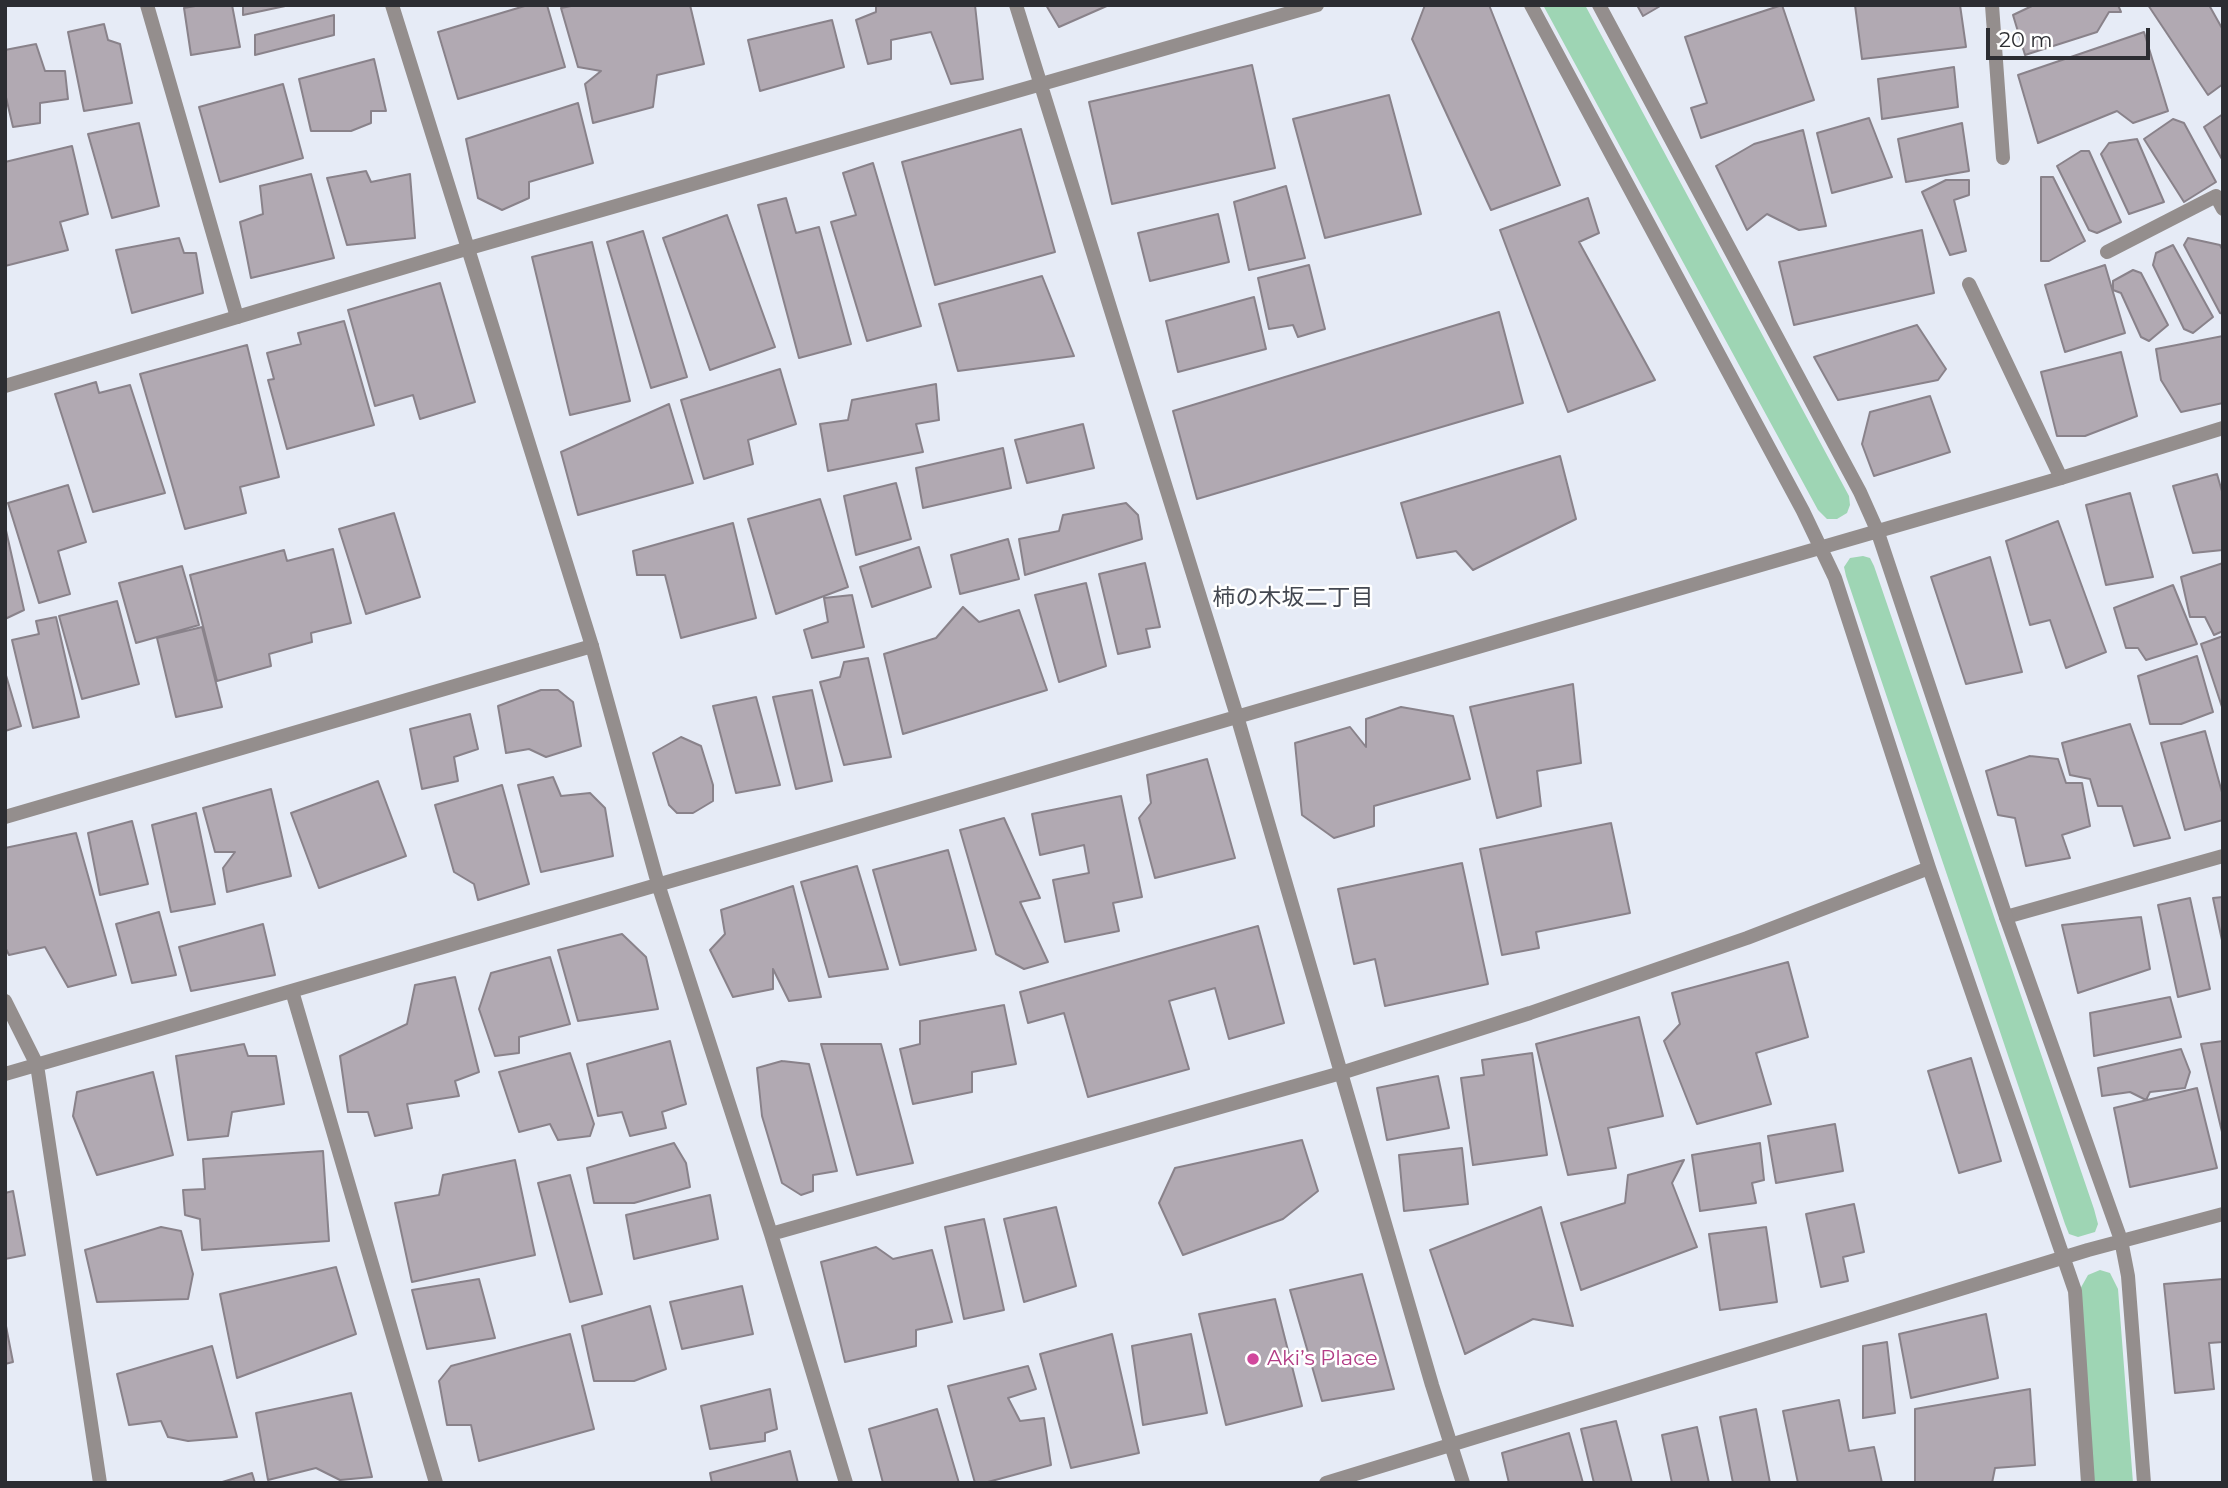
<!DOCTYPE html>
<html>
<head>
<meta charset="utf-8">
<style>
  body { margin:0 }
  #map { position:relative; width:2228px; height:1488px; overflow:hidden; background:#e6ebf6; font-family:Montserrat,sans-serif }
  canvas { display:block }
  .frame { position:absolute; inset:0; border:7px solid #2c2d32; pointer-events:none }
  .scale { position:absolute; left:1986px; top:28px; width:164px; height:32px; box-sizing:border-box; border:4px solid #2c2d32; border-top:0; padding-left:9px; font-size:21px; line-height:24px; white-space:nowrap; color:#2c2d32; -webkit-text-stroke:5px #fff; paint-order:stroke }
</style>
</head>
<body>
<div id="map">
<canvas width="2228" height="1488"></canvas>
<div class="frame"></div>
<div class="scale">20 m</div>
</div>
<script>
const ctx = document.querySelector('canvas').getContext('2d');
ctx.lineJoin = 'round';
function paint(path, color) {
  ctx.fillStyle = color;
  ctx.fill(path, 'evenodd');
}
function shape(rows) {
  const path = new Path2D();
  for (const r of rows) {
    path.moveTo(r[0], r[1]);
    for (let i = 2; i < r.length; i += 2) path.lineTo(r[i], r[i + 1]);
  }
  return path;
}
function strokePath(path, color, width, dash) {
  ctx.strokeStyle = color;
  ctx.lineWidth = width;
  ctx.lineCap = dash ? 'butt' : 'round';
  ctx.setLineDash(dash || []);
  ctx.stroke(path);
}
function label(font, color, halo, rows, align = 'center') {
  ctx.font = font + ' Montserrat,"Noto Sans JP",sans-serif';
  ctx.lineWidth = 5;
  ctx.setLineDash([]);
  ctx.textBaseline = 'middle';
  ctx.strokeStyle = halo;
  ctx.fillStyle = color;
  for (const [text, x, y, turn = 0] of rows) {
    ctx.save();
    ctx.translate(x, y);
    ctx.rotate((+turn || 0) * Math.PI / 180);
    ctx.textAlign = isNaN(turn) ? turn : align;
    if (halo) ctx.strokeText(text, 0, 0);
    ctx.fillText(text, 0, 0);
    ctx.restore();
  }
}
const green = shape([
  [1543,5,1585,5,1849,496,1850,505,1847,513,1837,519,1827,519,1818,510],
  [1863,556,1870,558,1874,566,2094,1209,2098,1224,2095,1232,2078,1237,2069,1234,2065,1224,1846,576,1844,567,1850,558],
  [2100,1270,2110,1273,2118,1289,2133,1483,2094,1483,2079,1291,2088,1275]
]);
const building = shape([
  [201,5,232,5,240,47,191,55,184,8,201,5],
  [243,5,290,5,243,15,243,5],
  [528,5,547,5,565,67,458,99,438,32,528,5],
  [576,5,690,5,704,64,657,75,653,107,593,123,585,84,601,71,578,67,561,8,576,5],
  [876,5,975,5,983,79,951,84,931,32,891,40,891,59,868,64,856,20,876,12,876,5],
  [1046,5,1109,5,1059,27,1046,5],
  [1425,5,1489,5,1560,185,1491,210,1412,39,1425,5],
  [1637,5,1662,5,1643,16,1637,5],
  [1782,5,1814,100,1701,138,1691,108,1707,103,1685,37,1782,5],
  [1855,5,1960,5,1966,47,1862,59,1855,5],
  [2034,5,2118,5,2121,12,2109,12,2097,32,2025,55,2013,15,2034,5],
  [2148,5,2209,5,2223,30,2223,84,2208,95,2148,5],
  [334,15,334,35,255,55,255,35,334,15],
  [832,20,844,67,760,91,748,40,832,20],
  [104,24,108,40,120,44,132,103,84,111,68,32,104,24],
  [2144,32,2168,111,2133,123,2117,111,2038,143,2018,75,2144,32],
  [36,44,45,71,65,71,68,99,40,103,40,123,13,127,5,93,5,50,36,44],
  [374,59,386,111,371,111,371,123,351,131,311,131,299,79,374,59],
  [1252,65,1275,168,1112,204,1089,102,1252,65],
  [1954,67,1958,107,1882,119,1878,79,1954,67],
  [283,84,303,158,220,182,199,107,283,84],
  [1389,95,1421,214,1325,238,1293,119,1389,95],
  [578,103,593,163,529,182,529,198,502,210,478,198,466,139,578,103],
  [2223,114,2223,161,2204,127,2223,114],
  [1869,118,1892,177,1832,193,1817,133,1869,118],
  [2173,119,2184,123,2216,182,2184,202,2144,139,2173,119],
  [139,123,159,206,112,218,88,134,139,123],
  [1962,123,1969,171,1906,182,1898,139,1962,123],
  [1021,129,1055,252,935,285,902,162,1021,129],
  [1803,130,1826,226,1799,230,1767,214,1747,230,1716,166,1754,144,1803,130],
  [2137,139,2164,202,2129,214,2101,154,2109,143,2137,139],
  [72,146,88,214,60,222,68,250,5,266,5,162,72,146],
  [2081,151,2089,151,2121,222,2097,233,2089,230,2057,166,2081,151],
  [873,163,921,326,867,341,831,222,856,215,843,173,873,163],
  [366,171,371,182,410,174,415,238,347,245,327,178,366,171],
  [311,174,334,258,251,278,240,222,263,214,260,186,311,174],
  [2041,177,2053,177,2085,241,2049,261,2041,261,2041,177],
  [1946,180,1969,180,1969,195,1954,200,1966,251,1950,255,1922,192,1946,180],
  [1286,186,1305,258,1249,270,1234,202,1286,186],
  [786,198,796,233,819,227,851,344,799,358,758,205,786,198],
  [1588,198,1599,233,1579,242,1655,380,1568,412,1500,230,1588,198],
  [1218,214,1229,262,1150,281,1138,233,1218,214],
  [727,215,775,347,710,370,663,238,727,215],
  [1922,230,1934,293,1794,325,1779,262,1922,230],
  [643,231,687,377,651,388,607,242,643,231],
  [179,238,184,253,196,253,203,293,132,313,116,250,179,238],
  [2188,238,2220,245,2223,251,2223,314,2220,313,2184,245,2188,238],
  [592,242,630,401,570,415,532,257,592,242],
  [2173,245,2213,317,2193,333,2184,329,2153,265,2156,253,2173,245],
  [1309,265,1325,329,1298,337,1293,325,1269,329,1258,278,1309,265],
  [2105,265,2125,333,2065,352,2045,285,2105,265],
  [2133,270,2141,273,2168,325,2149,341,2141,337,2121,293,2113,290,2113,281,2133,270],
  [1042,276,1074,356,958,371,939,304,1042,276],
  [440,283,475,402,420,419,413,395,375,406,348,310,440,283],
  [1254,297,1266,349,1178,372,1166,321,1254,297],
  [1499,312,1523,403,1197,499,1173,411,1499,312],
  [344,321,374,425,287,449,268,380,274,379,267,353,301,344,298,333,344,321],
  [1917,325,1946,369,1938,380,1838,400,1814,357,1917,325],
  [2223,336,2223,403,2181,412,2161,380,2156,349,2223,336],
  [247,345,279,477,240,487,246,513,185,529,140,374,247,345],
  [2121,352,2137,416,2085,436,2057,436,2041,372,2121,352],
  [780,369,796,424,748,440,753,464,704,479,681,400,780,369],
  [96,382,99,393,130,385,165,493,93,512,55,394,96,382],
  [936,384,939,420,916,424,923,452,828,471,820,424,848,420,852,400,936,384],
  [1930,396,1950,452,1874,476,1862,444,1870,412,1930,396],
  [669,404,693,483,578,515,561,452,669,404],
  [1083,424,1094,468,1027,483,1015,440,1083,424],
  [1003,448,1011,488,923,508,916,468,1003,448],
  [1560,456,1576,519,1473,570,1456,551,1417,558,1401,503,1560,456],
  [2217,474,2223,495,2223,550,2193,553,2173,486,2217,474],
  [896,483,911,539,856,555,844,496,896,483],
  [68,485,86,542,58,551,70,594,39,603,8,503,68,485],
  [2130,493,2153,577,2106,585,2086,505,2130,493],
  [820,499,848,587,776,614,748,519,820,499],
  [1126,503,1138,515,1142,539,1025,575,1019,539,1059,531,1063,515,1126,503],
  [394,513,420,597,366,614,339,529,394,513],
  [2058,521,2106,652,2066,668,2050,620,2030,625,2006,541,2058,521],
  [733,523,756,618,681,638,665,575,637,575,633,551,733,523],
  [5,526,24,610,5,619,5,526],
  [1008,539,1019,579,960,594,951,555,1008,539],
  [919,547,931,587,872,607,860,567,919,547],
  [333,549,351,623,311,633,312,642,269,654,271,666,217,681,190,575,284,550,287,561,333,549],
  [1990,557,2022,672,1966,684,1931,577,1990,557],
  [1145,563,1160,627,1146,629,1150,647,1118,654,1099,574,1145,563],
  [2223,563,2223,631,2214,635,2205,617,2190,617,2181,577,2223,563],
  [182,566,199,625,136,643,119,583,182,566],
  [1086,583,1106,666,1059,682,1035,595,1086,583],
  [2173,585,2197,644,2146,660,2138,648,2126,648,2114,608,2173,585],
  [852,595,864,647,812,658,804,630,828,622,824,598,852,595],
  [117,601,139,684,82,699,59,616,117,601],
  [963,607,979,622,1019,610,1047,690,903,734,884,654,936,638,963,607],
  [56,617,79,717,33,728,12,640,39,634,36,621,56,617],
  [202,627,222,707,176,717,157,638,202,627],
  [2223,636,2223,707,2222,707,2201,644,2223,636],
  [2197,656,2213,712,2181,724,2150,724,2138,676,2197,656],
  [868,658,891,757,844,765,820,682,840,677,844,662,868,658],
  [5,672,21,726,5,731,5,672],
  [1573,684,1581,763,1537,771,1541,806,1497,818,1470,707,1573,684],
  [541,690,558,690,573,702,581,746,546,757,529,749,506,753,498,706,541,690],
  [812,690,832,781,796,789,773,697,812,690],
  [756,697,780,785,736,793,713,706,756,697],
  [1401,707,1453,716,1470,779,1374,806,1374,826,1334,838,1302,815,1295,743,1350,727,1366,747,1366,719,1401,707],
  [470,714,478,749,454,757,458,781,422,789,410,729,470,714],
  [2130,724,2170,838,2134,846,2122,806,2098,806,2090,779,2070,775,2062,743,2130,724],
  [2205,731,2223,796,2223,820,2185,830,2161,743,2205,731],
  [681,737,701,746,713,785,713,801,693,813,677,813,669,805,653,753,681,737],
  [2030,756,2058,759,2066,783,2082,783,2090,826,2062,835,2070,858,2026,866,2015,818,1998,815,1986,771,2030,756],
  [1207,759,1235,858,1155,878,1139,818,1151,803,1147,775,1207,759],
  [553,777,561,796,590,793,605,808,613,856,541,872,518,785,553,777],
  [378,781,406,856,319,888,291,813,378,781],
  [502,785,529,884,478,900,474,884,454,872,435,805,502,785],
  [271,789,291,876,227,892,223,868,235,852,215,852,203,808,271,789],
  [1121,796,1142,897,1113,903,1119,931,1065,942,1053,880,1089,873,1084,845,1040,855,1032,814,1121,796],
  [196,813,215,904,171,912,152,825,196,813],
  [1004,818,1040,898,1020,902,1048,962,1024,969,996,954,960,830,1004,818],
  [132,821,148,884,100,895,88,833,132,821],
  [1611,823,1630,913,1536,932,1539,948,1502,955,1480,849,1611,823],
  [76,833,116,975,68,987,45,947,9,955,5,947,5,848,76,833],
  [948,850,976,950,900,965,873,870,948,850],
  [1462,863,1488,984,1385,1006,1375,959,1354,964,1338,889,1462,863],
  [857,866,888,969,829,977,801,882,857,866],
  [793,886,821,997,789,1001,773,969,773,989,733,997,710,950,725,934,721,910,793,886],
  [2223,897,2223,945,2213,898,2223,897],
  [2190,898,2210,989,2178,997,2158,905,2190,898],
  [159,912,176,975,132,983,116,924,159,912],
  [2141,917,2150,969,2078,993,2062,925,2141,917],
  [263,924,275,975,191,991,179,947,263,924],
  [1258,926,1284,1023,1229,1039,1215,988,1169,1001,1189,1069,1088,1097,1064,1013,1028,1023,1020,992,1258,926],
  [622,934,646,957,658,1009,578,1021,558,950,622,934],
  [550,957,570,1024,519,1037,519,1053,495,1056,479,1009,491,973,550,957],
  [1788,962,1808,1037,1756,1053,1771,1104,1697,1124,1664,1041,1680,1024,1672,993,1788,962],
  [455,977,479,1072,455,1081,459,1096,407,1104,412,1128,375,1136,368,1112,348,1112,340,1056,407,1024,415,985,455,977],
  [2170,997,2181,1037,2094,1056,2090,1013,2170,997],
  [1004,1005,1016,1064,972,1072,972,1092,913,1104,900,1049,920,1044,920,1021,1004,1005],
  [1639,1017,1663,1116,1608,1128,1616,1168,1568,1175,1536,1044,1639,1017],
  [670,1041,686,1104,662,1112,666,1128,630,1136,622,1112,598,1116,587,1064,670,1041],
  [2223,1041,2223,1131,2222,1132,2201,1044,2223,1041],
  [244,1044,248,1056,276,1056,284,1104,232,1112,228,1136,188,1140,176,1056,244,1044],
  [821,1044,881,1044,913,1163,857,1175,821,1044],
  [2181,1049,2190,1072,2185,1088,2150,1092,2146,1100,2130,1092,2102,1096,2098,1068,2181,1049],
  [570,1053,594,1124,590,1136,558,1140,550,1124,519,1132,499,1072,570,1053],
  [1532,1053,1547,1155,1473,1165,1461,1078,1484,1075,1482,1060,1532,1053],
  [1971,1058,2001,1161,1959,1173,1928,1071,1971,1058],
  [782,1061,809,1064,837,1171,813,1175,813,1191,801,1195,782,1183,762,1116,757,1068,782,1061],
  [153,1072,173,1155,97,1175,73,1116,77,1092,153,1072],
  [1438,1076,1449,1128,1387,1140,1377,1088,1438,1076],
  [2197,1088,2217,1168,2130,1187,2114,1108,2197,1088],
  [1835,1124,1843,1171,1776,1183,1768,1136,1835,1124],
  [1302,1140,1318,1191,1283,1219,1183,1255,1159,1203,1175,1168,1302,1140],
  [674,1143,686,1163,690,1187,634,1203,594,1203,587,1168,674,1143],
  [1760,1143,1764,1180,1752,1183,1756,1203,1700,1211,1692,1155,1760,1143],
  [1462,1148,1468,1204,1404,1211,1399,1155,1462,1148],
  [323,1151,329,1241,202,1250,200,1219,185,1215,183,1190,205,1189,203,1159,323,1151],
  [515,1160,535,1255,412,1282,395,1203,439,1195,443,1175,515,1160],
  [1684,1160,1672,1183,1697,1247,1581,1290,1561,1223,1625,1203,1628,1175,1684,1160],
  [570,1175,602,1294,570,1302,538,1183,570,1175],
  [13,1191,25,1255,5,1259,5,1193,13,1191],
  [710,1195,718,1239,634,1259,626,1215,710,1195],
  [1854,1204,1864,1252,1843,1257,1848,1281,1821,1287,1806,1214,1854,1204],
  [1056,1207,1076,1286,1024,1302,1004,1219,1056,1207],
  [1541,1207,1573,1326,1533,1319,1465,1354,1430,1250,1541,1207],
  [984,1219,1004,1310,964,1319,945,1227,984,1219],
  [161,1227,181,1231,193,1274,188,1299,97,1302,85,1250,161,1227],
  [1766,1227,1777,1302,1720,1310,1709,1234,1766,1227],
  [876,1247,893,1259,932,1250,952,1322,916,1330,916,1346,845,1362,821,1262,876,1247],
  [336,1267,356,1334,237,1378,220,1294,336,1267],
  [1362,1274,1394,1389,1322,1401,1290,1290,1362,1274],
  [479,1279,495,1338,427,1349,412,1290,479,1279],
  [2223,1279,2223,1342,2209,1343,2214,1389,2175,1393,2164,1284,2223,1279],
  [742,1286,753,1334,682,1349,670,1302,742,1286],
  [1275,1299,1302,1406,1226,1425,1199,1314,1275,1299],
  [650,1306,666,1369,634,1381,594,1381,582,1326,650,1306],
  [1986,1314,1998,1378,1911,1398,1899,1334,1986,1314],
  [5,1321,13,1362,5,1364,5,1321],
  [570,1334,594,1429,479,1461,471,1425,447,1425,439,1381,451,1366,570,1334],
  [1112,1334,1139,1453,1071,1468,1040,1354,1112,1334],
  [1191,1334,1207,1413,1143,1425,1132,1346,1191,1334],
  [1887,1342,1895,1413,1863,1418,1863,1346,1887,1342],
  [212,1346,237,1437,188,1441,168,1437,161,1421,129,1425,117,1374,212,1346],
  [1028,1366,1036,1389,1008,1398,1020,1421,1044,1418,1051,1465,984,1483,975,1483,948,1386,1028,1366],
  [770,1389,777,1429,765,1433,765,1441,710,1449,701,1406,770,1389],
  [2030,1389,2035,1465,1995,1468,1992,1483,1915,1483,1915,1409,2030,1389],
  [351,1393,372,1477,340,1480,316,1468,268,1480,256,1413,351,1393],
  [1839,1400,1849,1451,1874,1447,1882,1483,1798,1483,1783,1411,1839,1400],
  [937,1409,959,1483,883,1483,869,1429,937,1409],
  [1756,1409,1770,1483,1733,1483,1720,1417,1756,1409],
  [1616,1421,1632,1483,1594,1483,1581,1429,1616,1421],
  [1697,1427,1709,1483,1672,1483,1662,1435,1697,1427],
  [1569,1433,1583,1483,1509,1483,1502,1453,1569,1433],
  [790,1451,798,1483,712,1483,710,1473,790,1451],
  [252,1473,255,1483,219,1483,252,1473]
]);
const service = shape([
  [147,5,237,317],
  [1992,5,2003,158],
  [2107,252,2216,196,2223,209],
  [1969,284,2061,478],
  [5,817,592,646],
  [2006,917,2223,856]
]);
const minor = shape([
  [392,5,592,646,658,884,771,1234,846,1483],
  [1016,5,1237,716,1432,1385,1463,1483],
  [1531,5,1803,511,1835,578,1929,868,2075,1291,2088,1483],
  [1599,5,1860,492,1877,530,2006,917,2121,1240,2128,1276,2144,1483],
  [5,386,466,249,1317,5],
  [292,991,436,1483],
  [5,1001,37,1065,100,1483],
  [5,1074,2061,478,2223,428],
  [771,1234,1341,1073,1530,1013,1747,938,1929,868],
  [1326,1483,2088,1250,2223,1214]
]);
const markers = [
  [1253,1359,7,"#d1479c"]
];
const hotelNames = [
  ["Aki’s Place",1267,1359]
];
const neighbourhoodNames = [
  ["柿の木坂二丁目",1293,598]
];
paint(green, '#9ed5b4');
paint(building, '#b1a9b2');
strokePath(building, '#89828a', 2);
strokePath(service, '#948e8d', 14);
strokePath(minor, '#948e8d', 14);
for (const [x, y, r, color] of markers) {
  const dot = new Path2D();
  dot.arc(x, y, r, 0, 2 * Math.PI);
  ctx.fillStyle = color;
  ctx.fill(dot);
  strokePath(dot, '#fff', 2.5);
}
label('21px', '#b23c85', '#fff', hotelNames, 'left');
label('23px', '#444851', '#fff', neighbourhoodNames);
</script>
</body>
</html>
